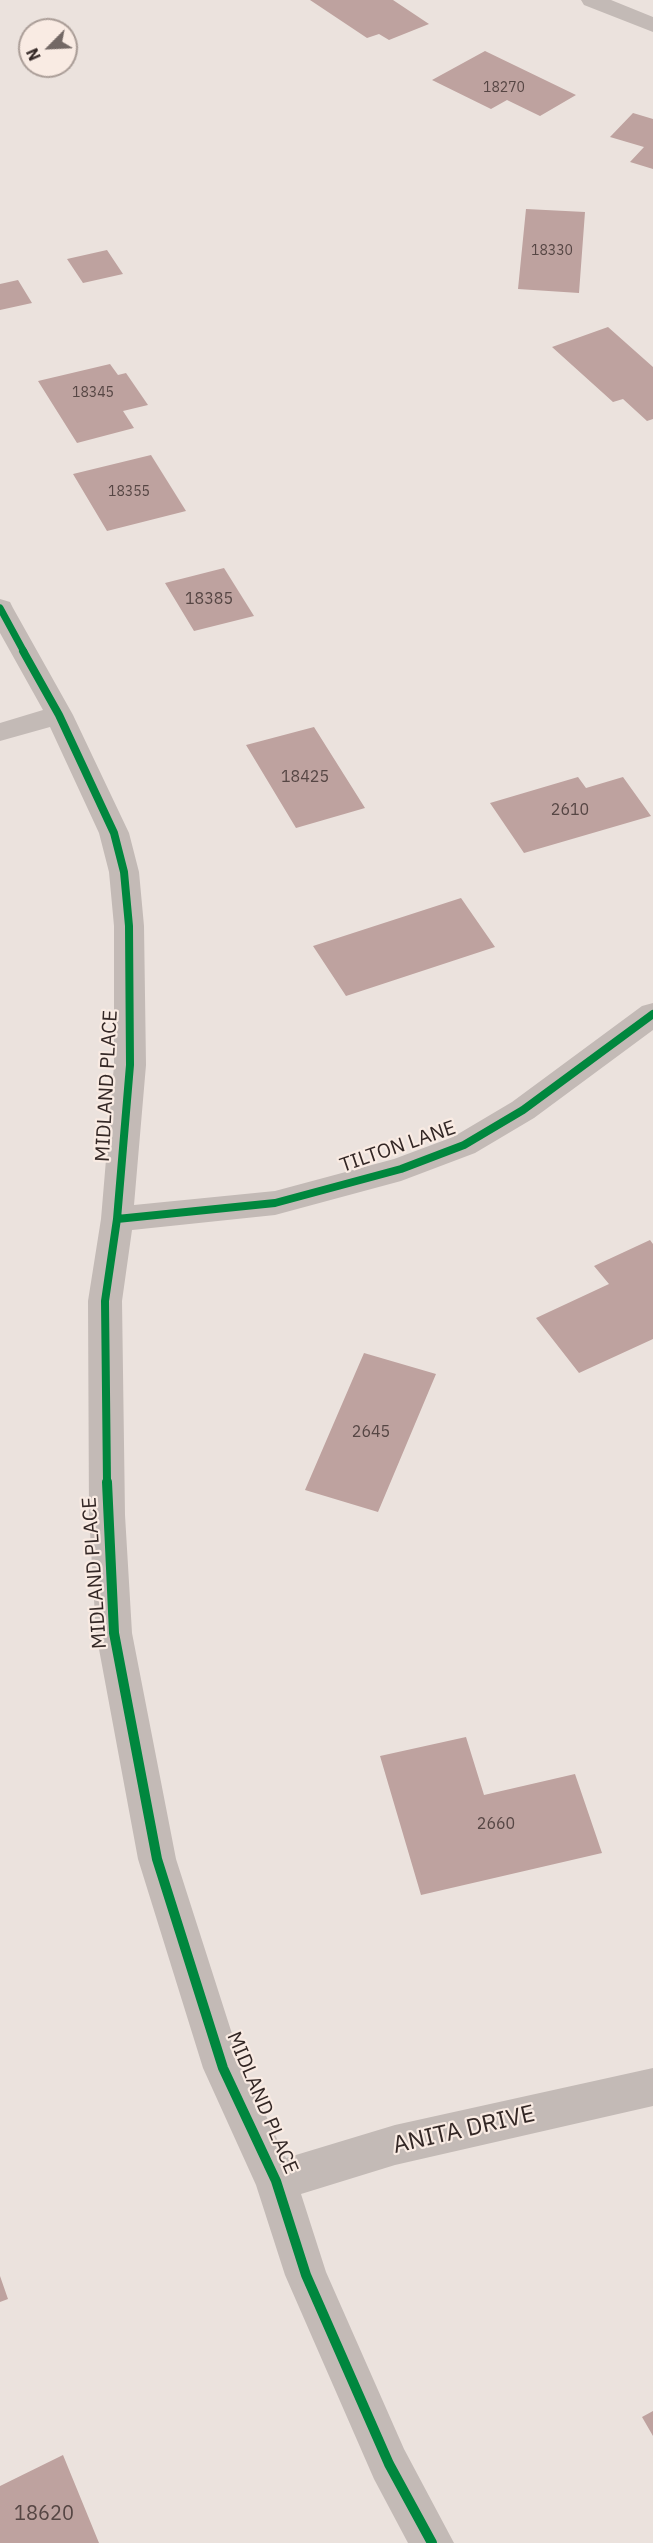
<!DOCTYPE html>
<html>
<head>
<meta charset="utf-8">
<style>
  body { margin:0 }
  #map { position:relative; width:653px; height:2543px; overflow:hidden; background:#ebe2dd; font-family:"IBM Plex Sans",sans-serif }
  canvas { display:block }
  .north { position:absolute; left:18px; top:18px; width:60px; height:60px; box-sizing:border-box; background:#f9ebe3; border:2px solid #aa9d97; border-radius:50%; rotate:246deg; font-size:16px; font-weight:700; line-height:24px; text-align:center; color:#332725 }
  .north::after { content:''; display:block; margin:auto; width:21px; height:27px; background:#736865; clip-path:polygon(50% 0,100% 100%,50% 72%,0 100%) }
</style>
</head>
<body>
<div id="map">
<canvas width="653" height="2543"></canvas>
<div class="north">N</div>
</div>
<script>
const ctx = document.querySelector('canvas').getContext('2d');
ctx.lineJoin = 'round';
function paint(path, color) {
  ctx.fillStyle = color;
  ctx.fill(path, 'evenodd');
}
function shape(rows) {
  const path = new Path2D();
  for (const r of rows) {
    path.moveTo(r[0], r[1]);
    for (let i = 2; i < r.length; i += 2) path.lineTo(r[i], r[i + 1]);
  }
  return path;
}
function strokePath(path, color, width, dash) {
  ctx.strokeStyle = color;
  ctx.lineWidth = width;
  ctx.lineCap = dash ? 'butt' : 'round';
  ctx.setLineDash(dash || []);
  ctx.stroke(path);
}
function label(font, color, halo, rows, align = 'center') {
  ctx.font = font + ' "IBM Plex Sans",sans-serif';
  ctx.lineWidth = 4.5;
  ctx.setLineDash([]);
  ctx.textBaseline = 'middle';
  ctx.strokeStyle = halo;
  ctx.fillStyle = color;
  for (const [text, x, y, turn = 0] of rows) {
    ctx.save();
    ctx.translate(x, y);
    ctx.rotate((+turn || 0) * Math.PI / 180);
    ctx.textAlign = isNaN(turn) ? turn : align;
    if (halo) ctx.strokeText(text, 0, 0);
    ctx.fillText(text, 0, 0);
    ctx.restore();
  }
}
const building = shape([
  [310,0,393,0,429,24,389,40,379,34,367,38],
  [485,51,576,95,540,116,507,100,491,109,432,80],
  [633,113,653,119,653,169,630,162,644,147,610,137],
  [526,209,585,212,579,293,518,289],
  [107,250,123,274,83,283,67,259],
  [18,280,32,303,0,310,0,284],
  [608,327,653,367,653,419,647,421,623,399,613,402,552,347],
  [110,364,118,375,126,373,148,405,123,411,134,428,77,443,38,381],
  [151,455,186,511,107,531,73,474],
  [224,568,254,616,194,631,165,583],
  [314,727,365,808,296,828,246,745],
  [578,777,586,788,623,777,651,816,524,853,490,803],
  [461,898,495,947,346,996,313,946],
  [650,1240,653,1244,653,1339,579,1373,536,1318,609,1284,594,1266],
  [364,1353,436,1374,378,1512,305,1490],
  [466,1737,484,1795,575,1774,602,1853,421,1895,380,1756],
  [0,2276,8,2299,0,2302],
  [653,2411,653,2436,642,2417],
  [63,2455,99,2543,0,2543,0,2486]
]);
const minor = shape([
  [581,0,611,0,653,17,653,32,584,5,581,0],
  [0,599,10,602,13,608,73,715,129,833,139,872,144,926,146,1065,134,1205,275,1191,394,1159,453,1137,512,1102,642,1006,653,1003,653,1030,534,1118,475,1153,401,1181,275,1215,132,1230,122,1301,125,1515,132,1633,176,1859,242,2065,286,2158,395,2125,653,2068,653,2106,395,2165,301,2194,326,2272,404,2449,454,2543,408,2543,374,2479,285,2275,256,2185,203,2068,138,1859,96,1633,89,1515,88,1301,101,1219,114,1065,114,926,109,872,99,833,50,727,0,741,0,723,43,710,0,633,0,599]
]);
const cyclewayFar2 = shape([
  [0,608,24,652]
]);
const cyclewayFar1 = shape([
  [23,651,59,715,114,833,124,872,129,926,130,1065,117,1219,105,1301,107,1483],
  [117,1219,275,1203,401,1169,464,1145,523,1110,653,1014]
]);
const cycleway = shape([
  [107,1482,114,1633,157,1859,223,2068,276,2181,306,2275,389,2464,432,2543]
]);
const farNumbernames = [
  ["18270",504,88],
  ["18330",552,251],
  ["18345",93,393],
  ["18355",129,492]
];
const numberNames = [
  ["18385",209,599],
  ["18425",305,777],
  ["2610",570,810],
  ["2645",371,1432],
  ["2660",496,1824]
];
const streetNames = [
  ["MIDLAND PLACE",107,1086,-87],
  ["TILTON LANE",398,1147,-19],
  ["MIDLAND PLACE",95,1573,-94],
  ["MIDLAND PLACE",262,2103,67]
];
const nearNumbernames = [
  ["18620",44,2514]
];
const nearStreetnames = [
  ["ANITA DRIVE",464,2130,-13]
];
paint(building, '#bea29f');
paint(minor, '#c3bab6');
strokePath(cyclewayFar2, '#00873e', 7);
strokePath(cyclewayFar1, '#00873e', 8);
strokePath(cycleway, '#00873e', 10);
label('14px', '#564644', null, farNumbernames);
label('16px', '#564644', null, numberNames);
label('20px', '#332725', '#f9ebe3', streetNames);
label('20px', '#564644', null, nearNumbernames);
label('24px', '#332725', '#f9ebe3', nearStreetnames);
</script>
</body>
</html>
